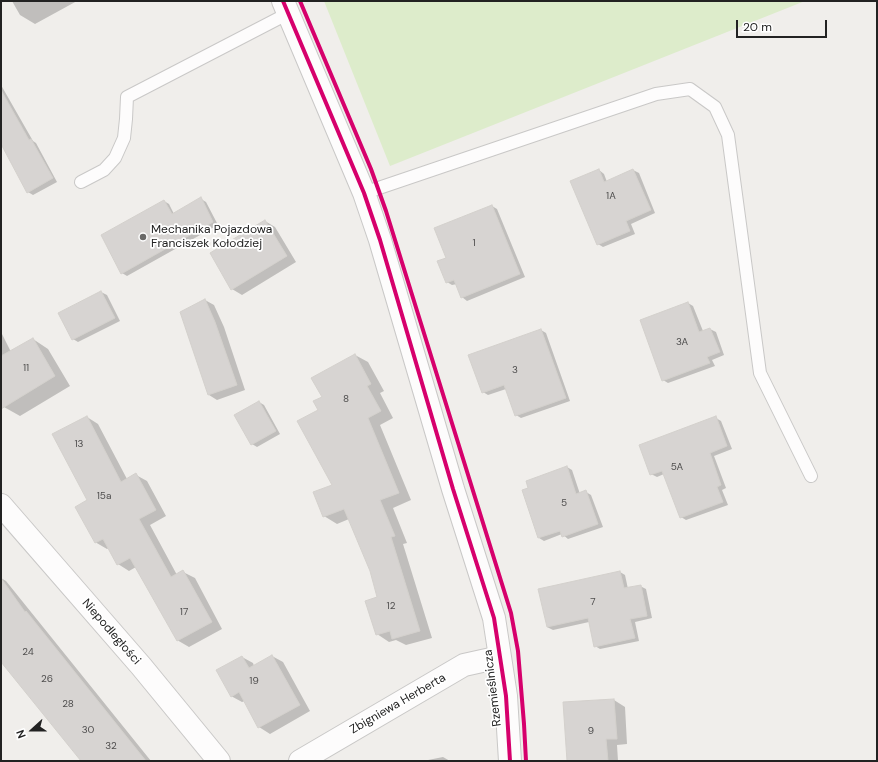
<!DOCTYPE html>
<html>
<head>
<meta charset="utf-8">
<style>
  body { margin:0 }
  #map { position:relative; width:878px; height:762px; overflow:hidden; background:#f0eeeb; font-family:"DM Sans",sans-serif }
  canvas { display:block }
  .frame { position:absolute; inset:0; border:2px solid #222; pointer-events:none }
  .north { position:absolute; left:12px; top:710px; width:40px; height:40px; -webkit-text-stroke:3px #fff; paint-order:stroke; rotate:249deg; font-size:11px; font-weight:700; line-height:16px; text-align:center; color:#222 }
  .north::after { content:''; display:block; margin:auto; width:14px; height:18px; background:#222; clip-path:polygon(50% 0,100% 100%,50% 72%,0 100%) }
  .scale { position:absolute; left:736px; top:20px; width:91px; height:18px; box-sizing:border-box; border:2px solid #222; border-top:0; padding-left:5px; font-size:12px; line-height:14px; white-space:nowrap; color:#222; -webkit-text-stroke:3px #fff; paint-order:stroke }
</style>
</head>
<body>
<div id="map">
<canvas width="878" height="762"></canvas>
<div class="frame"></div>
<div class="north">N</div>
<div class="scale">20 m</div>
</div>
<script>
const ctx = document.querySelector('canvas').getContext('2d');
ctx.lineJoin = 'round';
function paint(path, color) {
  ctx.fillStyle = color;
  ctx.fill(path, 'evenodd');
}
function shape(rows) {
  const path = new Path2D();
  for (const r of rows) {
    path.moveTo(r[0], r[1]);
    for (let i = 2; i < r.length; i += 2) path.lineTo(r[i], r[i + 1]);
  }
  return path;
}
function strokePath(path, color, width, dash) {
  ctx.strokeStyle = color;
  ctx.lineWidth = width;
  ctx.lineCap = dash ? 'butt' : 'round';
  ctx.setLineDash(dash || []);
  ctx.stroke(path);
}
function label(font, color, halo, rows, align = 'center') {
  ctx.font = font + ' "DM Sans",sans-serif';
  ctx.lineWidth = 3.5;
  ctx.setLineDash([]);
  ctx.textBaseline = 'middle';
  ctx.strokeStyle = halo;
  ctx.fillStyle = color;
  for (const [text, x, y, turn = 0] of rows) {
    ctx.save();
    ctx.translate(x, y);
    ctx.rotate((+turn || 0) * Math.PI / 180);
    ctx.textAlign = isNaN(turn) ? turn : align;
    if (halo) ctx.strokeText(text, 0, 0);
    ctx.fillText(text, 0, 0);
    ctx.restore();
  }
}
const grass = shape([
  [324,1,805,1,390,166]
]);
const shadow = shape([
  [12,1,77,1,35,24,20,15],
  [1,85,33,141,36,143,57,182,33,195,28,192,1,142],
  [599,170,604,174,607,182,633,170,639,173,655,213,631,224,635,234,603,247,598,244],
  [201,199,206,202,218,225,127,276,122,273,164,201,169,204,174,214],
  [492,206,497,209,525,277,467,301,462,297,457,284,452,285,447,282,447,258],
  [265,221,275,227,296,262,242,295,232,289],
  [101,292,107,295,120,321,78,342,73,339],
  [205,300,214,305,224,327,245,390,217,400,209,395,181,312],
  [688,303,693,306,703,331,710,329,716,332,724,355,712,360,715,366,668,383,663,380],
  [541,330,546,333,570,401,521,418,516,415,506,389,488,395,483,392],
  [1,332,11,352,33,339,48,349,70,386,20,416,4,407,1,402],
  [355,355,368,362,384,391,380,393,393,418,380,425,411,500,393,508,407,543,403,544,432,638,406,645,396,640,389,642,377,634,378,598,371,571,349,519,337,524,324,516,334,485,319,410,323,397],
  [259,402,264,405,280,434,257,447,252,444],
  [87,417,98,424,127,479,136,475,147,481,166,516,150,525,177,575,183,572,195,578,222,629,189,647,177,640,136,567,129,571,118,564,109,548,107,549,95,542,89,501],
  [716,418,721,421,732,449,714,456,726,488,722,490,728,505,686,520,681,517,664,474,657,477,651,474],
  [567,467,572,470,580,494,586,492,591,495,603,527,568,539,562,534,544,541,539,538,523,491],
  [620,572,625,575,628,589,640,586,646,589,652,618,635,622,639,641,600,649,595,646,589,622,553,630,547,627],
  [1,578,6,581,151,761,82,761,1,659],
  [272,656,283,662,310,711,270,734,259,727,245,701,242,702,231,696,242,657,253,663,254,666],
  [614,700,625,707,627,744,617,745,618,761,568,761],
  [443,757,450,761,423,761]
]);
const building = shape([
  [1,90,29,140,31,139,53,178,27,193,1,144,1,90],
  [599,169,604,182,633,169,651,210,626,221,630,231,597,245,570,181,599,169],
  [201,197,213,222,121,274,101,235,164,200,172,214,201,197],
  [492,205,520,274,461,298,454,280,446,283,437,261,446,258,434,228,492,205],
  [265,220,287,256,231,290,210,253,265,220],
  [101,291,115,318,72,340,58,313,101,291],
  [205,299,215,322,237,385,208,395,180,312,205,299],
  [688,302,699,332,710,328,720,352,707,357,710,363,662,381,640,320,688,302],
  [541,329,566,398,515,416,504,385,482,393,468,355,541,329],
  [33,338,55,376,1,409,1,356,33,338],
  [355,354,371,384,367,386,381,411,368,418,399,493,380,500,395,536,391,537,420,631,392,639,390,631,376,635,365,601,377,597,370,571,344,509,323,517,313,492,332,485,297,421,318,410,313,401,322,397,311,378,355,354],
  [259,401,276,431,251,445,234,415,259,401],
  [87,416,121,482,136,473,156,510,139,519,171,577,183,570,212,622,177,641,130,558,117,565,103,539,95,543,75,507,87,500,52,434,87,416],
  [716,416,727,446,710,453,721,485,717,487,723,502,680,518,662,471,650,475,639,445,716,416],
  [567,466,576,494,586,490,598,524,562,537,560,531,538,538,522,490,528,488,526,481,567,466],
  [620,571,624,588,641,585,647,616,630,619,635,638,594,647,588,618,547,627,538,589,620,571],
  [1,578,25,612,26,611,146,761,81,761,1,662,1,578],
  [272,655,300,705,258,728,239,692,231,697,216,670,242,656,249,668,272,655],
  [614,699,617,739,606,739,608,761,567,761,563,702,614,699]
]);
const lane = shape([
  [81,182,104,170,115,158,124,138,126,119,127,97,289,13],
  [364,193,656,94,690,89,715,107,728,135,760,373,811,476]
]);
const street = shape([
  [283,1,364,193,380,240,453,489,494,618,506,696,510,761],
  [1,505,141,666,219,761],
  [300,761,464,665,500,657]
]);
const cycleway = shape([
  [283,1,364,193,380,240,453,489,494,618,506,696,510,761],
  [300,1,371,169,386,211,511,613,518,651,524,724,526,761]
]);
const markers = [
  [143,237,4,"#6a6968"]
];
const numberNames = [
  ["1A",611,196],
  ["1",474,243],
  ["3A",682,342],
  ["11",26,368],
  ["3",515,370],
  ["8",346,399],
  ["13",79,444],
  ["5A",677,467],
  ["15a",104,496],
  ["5",564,503],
  ["7",593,602],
  ["12",391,606],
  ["17",184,612],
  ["24",28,652],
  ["26",47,679],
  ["19",254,681],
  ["28",68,704],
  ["30",88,730],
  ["9",591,731],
  ["32",111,746]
];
const poiNames = [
  ["Mechanika Pojazdowa",151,230],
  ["Franciszek Kołodziej",151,244]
];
const streetNames = [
  ["Niepodległości",111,632,49],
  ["Rzemieślnicza",493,688,-97],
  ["Zbigniewa Herberta",398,704,-30]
];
paint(grass, '#ddeccb');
paint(shadow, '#0003');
paint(building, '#d7d4d2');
strokePath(building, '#d3d0cc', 1);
strokePath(lane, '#c9c8c7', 14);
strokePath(street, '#c9c8c7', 24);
strokePath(lane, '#fdfcfc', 12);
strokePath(street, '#fdfcfc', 22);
strokePath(cycleway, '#d6006c', 4);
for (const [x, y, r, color] of markers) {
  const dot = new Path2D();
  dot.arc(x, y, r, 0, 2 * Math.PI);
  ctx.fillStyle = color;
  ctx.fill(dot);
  strokePath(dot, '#fff', 1.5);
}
label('10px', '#4f4e4e', null, numberNames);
label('12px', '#222', '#fff', poiNames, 'left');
label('12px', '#222', '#fff', streetNames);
</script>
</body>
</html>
